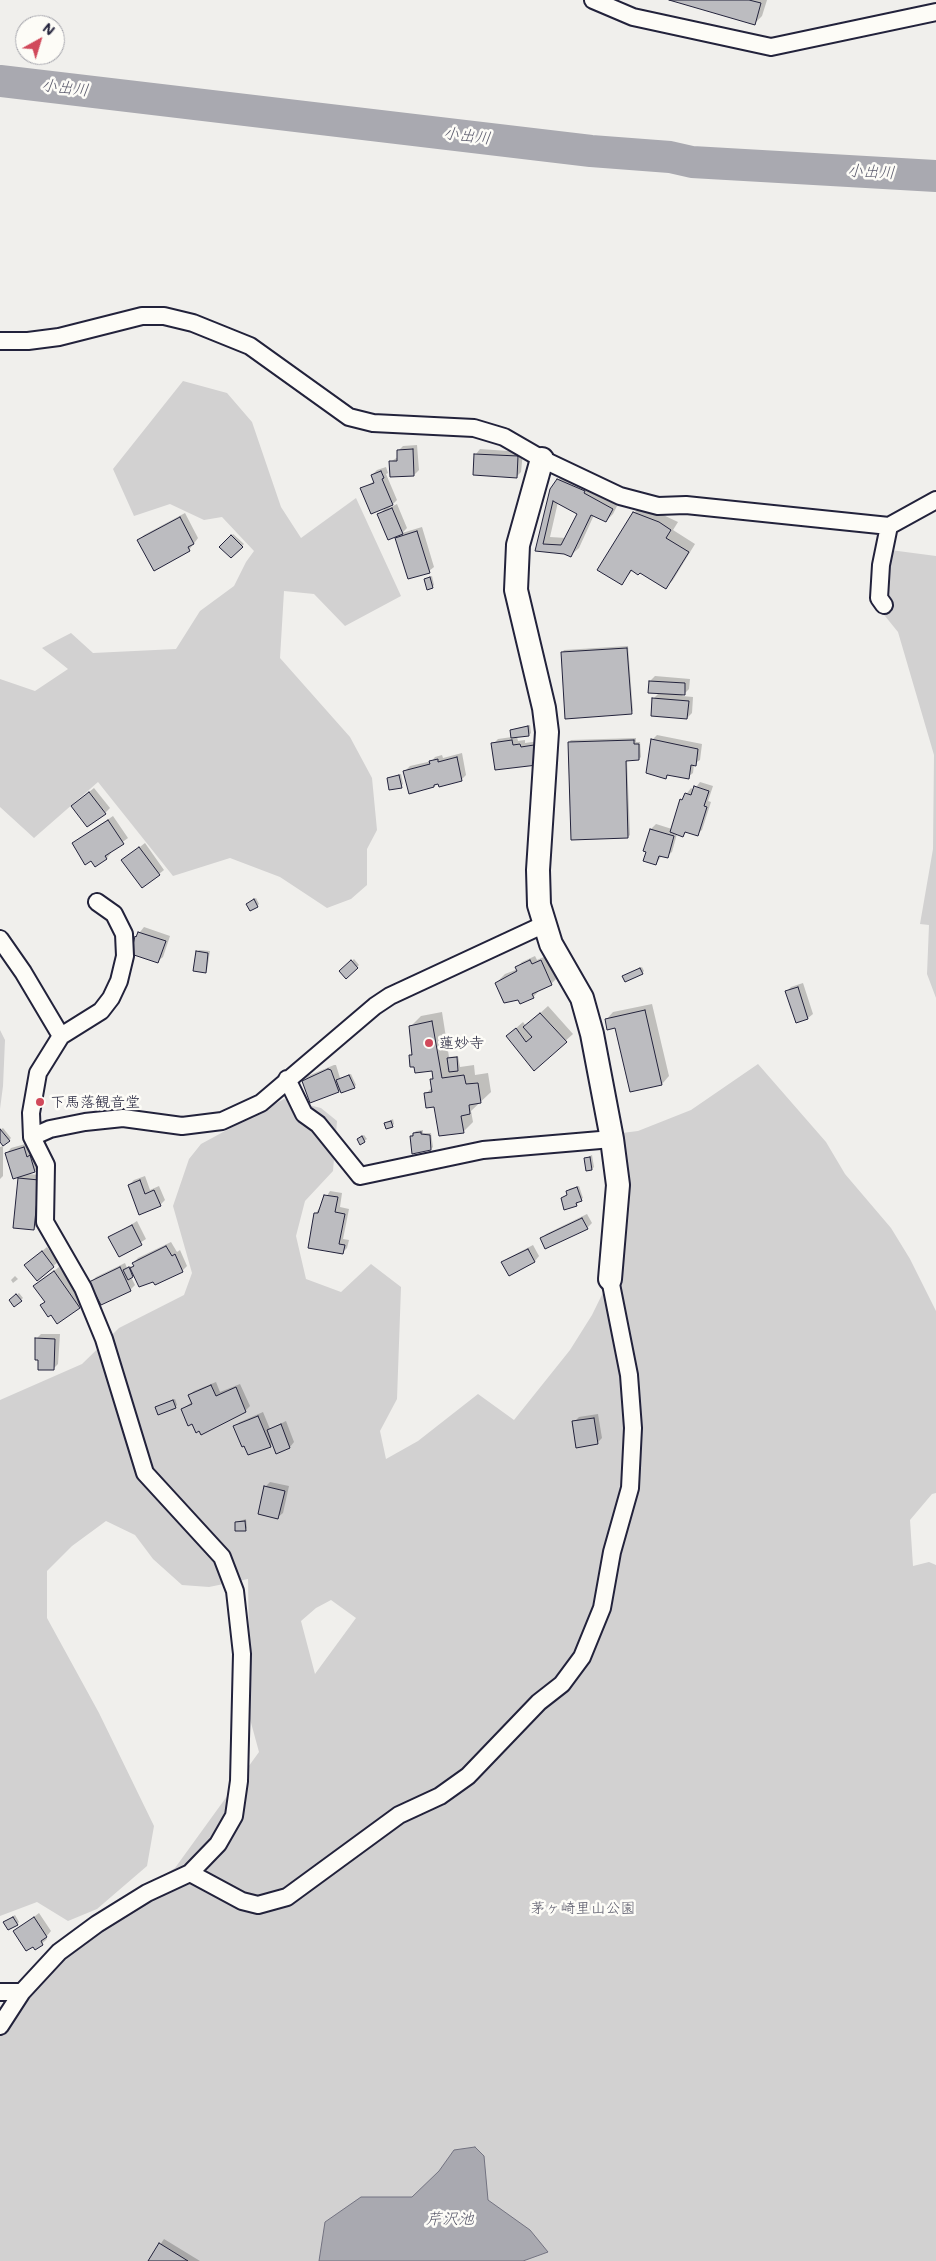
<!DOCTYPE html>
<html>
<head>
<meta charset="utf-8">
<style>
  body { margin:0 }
  #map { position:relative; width:936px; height:2261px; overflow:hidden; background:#f0efec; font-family:Mali,sans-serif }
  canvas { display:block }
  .north { position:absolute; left:15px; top:15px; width:50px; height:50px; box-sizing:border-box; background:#fdfcf7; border:1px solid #a5a5ac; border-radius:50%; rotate:39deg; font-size:14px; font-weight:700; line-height:20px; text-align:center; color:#22223b }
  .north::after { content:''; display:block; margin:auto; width:18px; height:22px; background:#d1495b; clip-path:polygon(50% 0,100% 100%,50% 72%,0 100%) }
</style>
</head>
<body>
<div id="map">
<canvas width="936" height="2261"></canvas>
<div class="north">N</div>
</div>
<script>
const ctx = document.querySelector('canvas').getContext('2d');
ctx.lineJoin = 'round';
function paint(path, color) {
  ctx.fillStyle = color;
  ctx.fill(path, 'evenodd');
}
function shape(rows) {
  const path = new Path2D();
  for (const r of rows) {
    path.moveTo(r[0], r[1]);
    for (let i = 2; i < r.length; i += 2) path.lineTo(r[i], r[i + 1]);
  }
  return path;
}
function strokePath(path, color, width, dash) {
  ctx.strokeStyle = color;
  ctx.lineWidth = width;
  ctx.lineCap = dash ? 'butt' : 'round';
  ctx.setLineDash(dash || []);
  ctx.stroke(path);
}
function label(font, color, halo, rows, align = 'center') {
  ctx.font = font + ' Mali,"Klee One",sans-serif';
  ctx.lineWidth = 5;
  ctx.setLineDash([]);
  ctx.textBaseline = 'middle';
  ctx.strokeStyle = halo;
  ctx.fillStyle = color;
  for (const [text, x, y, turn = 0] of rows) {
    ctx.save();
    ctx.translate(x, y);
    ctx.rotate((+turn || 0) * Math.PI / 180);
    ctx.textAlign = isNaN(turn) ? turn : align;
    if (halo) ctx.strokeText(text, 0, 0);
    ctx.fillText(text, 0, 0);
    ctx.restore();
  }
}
const green = shape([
  [183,381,227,393,252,422,281,507,301,538,356,498,401,596,345,626,314,594,284,591,280,658,350,737,372,778,377,830,367,849,367,885,351,899,327,908,280,877,230,858,173,876,98,782,34,838,0,807,0,679,35,691,68,669,42,648,71,633,93,653,176,649,200,611,234,586,246,562,254,551,222,517,204,520,170,504,134,516,113,469],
  [875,548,936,556,936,998,927,974,929,925,920,924,933,849,934,755,898,632,872,600],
  [0,1030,5,1040,3,1086,0,1109],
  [758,1064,826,1142,845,1174,891,1228,910,1259,936,1311,936,1493,932,1494,910,1520,913,1566,929,1562,936,1565,936,2261,0,2261,0,2019,14,2001,144,1887,175,1868,259,1752,250,1719,248,1579,209,1587,182,1585,153,1559,135,1535,106,1521,72,1546,47,1571,47,1618,99,1713,154,1826,147,1866,97,1909,68,1921,37,1902,0,1916,0,1400,82,1364,119,1328,184,1295,192,1273,173,1206,189,1159,201,1144,284,1099,321,1108,337,1121,333,1171,305,1201,296,1236,306,1279,341,1292,371,1264,401,1287,397,1399,380,1431,386,1459,418,1441,478,1394,514,1420,570,1350,592,1315,620,1258,624,1166,622,1133,638,1131,691,1110],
  [331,1600,356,1618,315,1674,301,1621,316,1608]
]);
const water = shape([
  [475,2147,484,2156,488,2200,530,2230,548,2252,523,2261,319,2261,325,2222,361,2197,412,2197,439,2171,454,2150,475,2147]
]);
const shadow = shape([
  [673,0,767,0,762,16,755,23],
  [417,445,419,470,414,475,390,462,398,457,398,451,403,446],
  [480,449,523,452,521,472,516,477,476,454],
  [386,467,388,473,386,474,397,500,389,508,397,504,407,528,402,533,422,527,434,567,429,571,396,538,401,533,379,515,386,507,362,489,374,481,372,475,377,470],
  [565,472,619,502,613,514,606,521,594,515,579,548,571,555,564,552,537,550,558,480],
  [558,502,578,513,566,538,550,537],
  [642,505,678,522,673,530,695,544,673,580,666,587,640,571,633,570,621,583,634,513],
  [185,513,198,538,189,550,139,540,144,535],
  [233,534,244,544,231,557,221,547],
  [432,576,434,585,432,587,425,579],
  [628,646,633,711,631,713,562,653,564,650],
  [655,676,690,679,689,689,682,696,693,697,692,713,687,718,653,699,659,693,650,681],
  [530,725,531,733,529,735,517,737,518,741,525,740,525,743,539,741,537,764,504,769,493,744,498,739,512,737,512,731,514,729],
  [657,735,702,744,700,760,694,764,693,773,688,777,669,774,666,777,652,740],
  [636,738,636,742,640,742,641,757,639,759,627,759,630,835,628,837,572,838,569,742,571,740],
  [462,753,466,775,461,780,439,783,434,786,405,771,410,766,432,761,435,757,442,755,443,758],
  [401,774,403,784,401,786,388,778],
  [700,782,713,786,708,801,711,802,702,830,697,834,687,831,683,835,677,834,672,852,667,856,662,855,656,864,651,829,656,824,672,829,682,800,691,788,694,790],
  [94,788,110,808,105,813,72,806],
  [113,816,128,838,110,851,111,853,107,858,96,865,73,843],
  [145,843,164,870,159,874,123,860],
  [256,898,259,904,257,906,250,902],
  [144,927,170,936,163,957,158,961,136,937],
  [199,950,210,951,207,970,205,972,197,952],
  [535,956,537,960,546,956,556,979,551,984,537,990,538,992,533,997,496,983,505,974,518,969,517,967,522,962],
  [354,959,359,965,346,977,341,971],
  [642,967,644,971,642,973,624,976],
  [803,983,813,1014,808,1018,786,992,791,987],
  [652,1004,669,1076,662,1084,631,1091,616,1026,606,1020,613,1012],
  [548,1006,573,1034,534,1069,507,1036,523,1022,526,1026],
  [442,1012,449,1057,458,1056,460,1067,474,1065,475,1075,488,1073,491,1092,471,1111,473,1122,463,1132,435,1105,426,1094,432,1087,431,1080,434,1076,433,1070,410,1056,413,1052,411,1026,421,1016],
  [334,1065,336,1065,340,1078,351,1074,356,1085,354,1087,339,1091,303,1081,308,1076],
  [393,1119,394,1124,392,1126,385,1123],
  [3,1128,11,1138,9,1140,0,1140,0,1130],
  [423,1130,423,1133,431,1133,433,1147,431,1149,411,1136,416,1131],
  [364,1135,367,1139,361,1143,358,1139],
  [29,1143,39,1166,35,1171,26,1174,43,1175,38,1224,34,1229,19,1178,22,1175,7,1153,11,1148],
  [3,1146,3,1176,0,1179,0,1147],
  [592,1155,594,1167,592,1169,586,1158],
  [145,1176,150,1190,159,1186,165,1200,160,1205,129,1185,134,1180],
  [579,1186,583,1198,578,1201,577,1205,565,1209,562,1198,568,1194,569,1189],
  [330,1191,342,1193,340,1207,349,1209,343,1239,349,1240,347,1248,342,1253,316,1213],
  [587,1214,592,1223,587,1228,542,1239,546,1234],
  [137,1221,146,1239,119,1256,110,1238],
  [171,1242,177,1252,180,1250,187,1266,182,1271,154,1280,135,1274,131,1277,135,1285,130,1290,91,1282,96,1277,125,1263,127,1268,131,1266,132,1268,135,1266,133,1263,138,1258],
  [533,1245,539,1256,535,1261,509,1275,503,1263,508,1258],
  [47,1247,58,1262,37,1280,30,1261],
  [59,1267,84,1302,79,1307,51,1313,41,1306,46,1301,35,1286],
  [15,1276,18,1279,13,1283,11,1280],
  [19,1293,23,1298,15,1305,10,1300],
  [41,1334,60,1334,58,1364,53,1369,36,1339],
  [216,1382,220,1392,240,1384,250,1406,245,1411,193,1422,182,1409,192,1402,189,1395,194,1391],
  [175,1399,177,1405,175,1407,157,1407],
  [263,1412,270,1429,286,1421,294,1442,290,1447,273,1443,270,1446,235,1426,240,1422],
  [598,1414,602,1438,597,1443,574,1422,579,1417],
  [270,1482,289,1486,283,1513,278,1517,265,1487],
  [246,1519,247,1528,245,1530,236,1522],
  [39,1913,51,1931,46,1937,47,1939,36,1949,14,1932],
  [15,1915,19,1922,17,1924,7,1920],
  [164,2239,200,2261,149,2261]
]);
const river = shape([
  [0,81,591,151,670,157,692,162,936,176]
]);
const building = shape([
  [669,0,749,0,761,3,755,25,669,0],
  [413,449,414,476,390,477,389,461,397,461,397,450,413,449],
  [474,454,518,456,517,478,473,475,474,454],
  [381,471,384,478,382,479,393,505,371,514,360,488,374,483,371,475,381,471],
  [557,479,585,491,584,493,613,509,606,522,591,515,571,557,564,554,535,551,550,489,557,479],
  [553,501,577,514,561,545,543,544,553,501],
  [392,508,403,534,388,540,377,514,392,508],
  [633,512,659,522,671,530,666,538,689,552,666,589,640,573,638,575,631,570,622,585,597,570,633,512],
  [180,517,194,544,188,547,190,551,154,571,137,540,180,517],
  [417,531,430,573,408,579,395,538,417,531],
  [231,535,243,547,231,558,219,547,231,535],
  [430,577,433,588,427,590,424,579,430,577],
  [627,648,632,714,565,719,561,652,627,648],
  [649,681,685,683,685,695,648,693,649,681],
  [652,698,689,701,687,719,651,716,652,698],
  [528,726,529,736,511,738,510,730,528,726],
  [651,739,698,749,696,766,691,765,689,779,667,775,666,779,646,773,651,739],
  [512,740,513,745,520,744,521,747,534,745,537,765,495,770,491,743,512,740],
  [634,740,634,744,639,744,639,760,626,761,628,838,571,840,568,742,634,740],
  [457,757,462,781,439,787,438,784,434,785,434,787,409,794,403,771,430,764,429,761,438,759,438,762,457,757],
  [399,775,402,788,389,790,387,778,399,775],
  [694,786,709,791,704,806,707,807,698,836,685,832,683,837,670,832,680,799,682,800,685,793,691,795,694,786],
  [89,792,106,814,87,827,71,806,89,792],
  [108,820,124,844,105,856,107,859,95,867,91,861,85,865,72,843,108,820],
  [650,829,674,836,668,858,659,856,656,865,643,861,646,852,643,851,650,829],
  [139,847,160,875,142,888,121,860,139,847],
  [254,899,258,907,250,911,246,904,254,899],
  [138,932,166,941,158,963,131,954,135,936,136,937,138,932],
  [196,951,208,953,206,973,193,971,196,951],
  [351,960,358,968,346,979,339,971,351,960],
  [530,960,532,964,541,960,552,985,532,994,534,998,520,1004,518,1000,504,1003,495,983,517,971,515,967,530,960],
  [640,968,643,974,625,982,622,976,640,968],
  [798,987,808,1019,796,1023,785,991,798,987],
  [645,1010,662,1085,630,1092,615,1028,607,1030,605,1019,645,1010],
  [540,1013,567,1042,534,1071,506,1036,516,1028,526,1042,532,1037,523,1027,540,1013],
  [432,1021,442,1078,464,1075,466,1084,478,1083,481,1103,469,1105,470,1114,461,1116,464,1133,439,1136,434,1107,426,1108,424,1093,432,1092,430,1079,433,1079,432,1071,415,1073,414,1067,410,1067,409,1055,412,1055,409,1026,432,1021],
  [457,1057,458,1071,449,1072,447,1058,457,1057],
  [328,1069,331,1070,339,1092,310,1103,302,1081,328,1069],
  [349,1075,355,1088,341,1093,336,1080,349,1075],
  [391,1121,393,1127,386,1129,384,1123,391,1121],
  [0,1129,10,1141,3,1146,0,1142,0,1129],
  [421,1132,421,1134,430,1135,431,1150,412,1154,410,1136,413,1136,413,1133,421,1132],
  [362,1136,365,1142,360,1145,357,1139,362,1136],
  [24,1147,27,1157,30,1155,35,1172,13,1179,5,1153,24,1147],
  [590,1157,592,1170,586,1171,584,1158,590,1157],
  [18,1178,39,1180,34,1230,13,1228,18,1178],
  [140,1180,145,1194,154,1190,161,1206,139,1215,128,1185,140,1180],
  [577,1187,582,1201,576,1203,577,1206,564,1210,561,1198,567,1195,566,1191,577,1187],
  [324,1195,338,1197,335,1212,345,1214,339,1244,345,1245,343,1254,308,1248,314,1213,318,1213,324,1195],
  [582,1218,588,1229,545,1249,540,1238,582,1218],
  [132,1225,142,1245,119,1257,108,1237,132,1225],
  [166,1246,172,1256,175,1254,183,1272,155,1285,153,1282,139,1287,130,1268,134,1266,132,1263,166,1246],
  [528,1249,535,1262,509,1276,501,1262,528,1249],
  [42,1251,54,1267,37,1281,24,1265,42,1251],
  [120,1267,131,1291,101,1305,89,1282,120,1267],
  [129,1267,133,1277,128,1280,123,1270,129,1267],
  [54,1271,80,1308,57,1324,51,1315,48,1317,40,1305,45,1302,33,1286,54,1271],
  [16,1294,22,1301,14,1307,9,1300,16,1294],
  [35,1338,55,1339,54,1370,38,1370,38,1360,35,1360,35,1338],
  [211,1385,216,1396,236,1387,246,1412,201,1435,199,1431,196,1433,192,1424,188,1426,181,1409,192,1404,188,1395,211,1385],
  [173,1400,176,1408,158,1415,155,1407,173,1400],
  [258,1416,271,1447,248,1455,244,1446,242,1447,233,1426,258,1416],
  [594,1418,598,1444,576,1448,572,1421,594,1418],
  [281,1424,290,1448,276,1454,267,1430,281,1424],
  [264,1486,285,1491,278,1519,258,1514,264,1486],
  [245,1521,246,1531,235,1531,235,1522,245,1521],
  [13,1917,18,1925,8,1930,3,1922,13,1917],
  [34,1917,47,1937,41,1941,43,1945,35,1950,33,1947,26,1951,13,1931,34,1917],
  [159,2243,188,2261,148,2261,159,2243]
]);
const street = shape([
  [593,0,633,17,771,47,936,12],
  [0,341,28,341,59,337,142,316,164,316,193,323,250,346,349,417,373,423,474,428,504,437,542,459,620,496,658,506,686,505,889,526,936,500],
  [884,605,879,598,881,565,889,526],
  [0,939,23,972,61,1036],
  [287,1079,304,1114,318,1124,360,1176,483,1150,612,1139],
  [32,1137,50,1129,85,1122,123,1118,182,1126,222,1121,261,1103,375,1006,390,996,545,924],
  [190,1873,242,1901,258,1905,287,1897,399,1815,440,1796,468,1776,539,1702,562,1684,582,1657,602,1608,612,1552,630,1488,633,1428,629,1375,610,1279],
  [0,1992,22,1992],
  [0,2026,22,1992,59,1952,97,1924,147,1893,190,1873,218,1844,234,1816,239,1781,242,1654,235,1591,222,1557,145,1473,104,1339,83,1288,45,1222,46,1165,32,1137,31,1113,38,1073,61,1036,101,1011,111,998,119,981,125,956,124,934,114,914,97,902]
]);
const secondary = shape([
  [542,459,518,545,516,590,544,708,547,732,538,870,539,905,551,944,582,998,592,1034,612,1139,618,1185,610,1279]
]);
const markers = [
  [429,1043,5,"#d1495b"],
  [40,1102,5,"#d1495b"]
];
const poiNames = [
  ["蓮妙寺",439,1043],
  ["下馬落観音堂",50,1102]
];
const parkNames = [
  ["茅ヶ崎里山公園",583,1908]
];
const waterNames = [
  ["小出川",65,88,7],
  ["小出川",467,136,7],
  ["小出川",871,172,3],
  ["芹沢池",450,2219]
];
paint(green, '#d2d1d1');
paint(water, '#a9a9b0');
strokePath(water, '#737381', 1);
paint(shadow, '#0003');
strokePath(river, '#a9a9b0', 32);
paint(building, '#bcbcc0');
strokePath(building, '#22223b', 1);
strokePath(street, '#22223b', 20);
strokePath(secondary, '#22223b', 26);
strokePath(street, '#fdfcf7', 16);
strokePath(secondary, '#fdfcf7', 22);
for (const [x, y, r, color] of markers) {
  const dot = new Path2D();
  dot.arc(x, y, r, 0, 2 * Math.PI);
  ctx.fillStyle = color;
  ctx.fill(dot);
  strokePath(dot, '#fdfcf7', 2);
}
label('15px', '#22223b', '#fdfcf7', poiNames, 'left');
label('15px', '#575768', '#fdfcf7', parkNames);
label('italic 16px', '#58586a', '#fdfcf7', waterNames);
</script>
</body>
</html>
